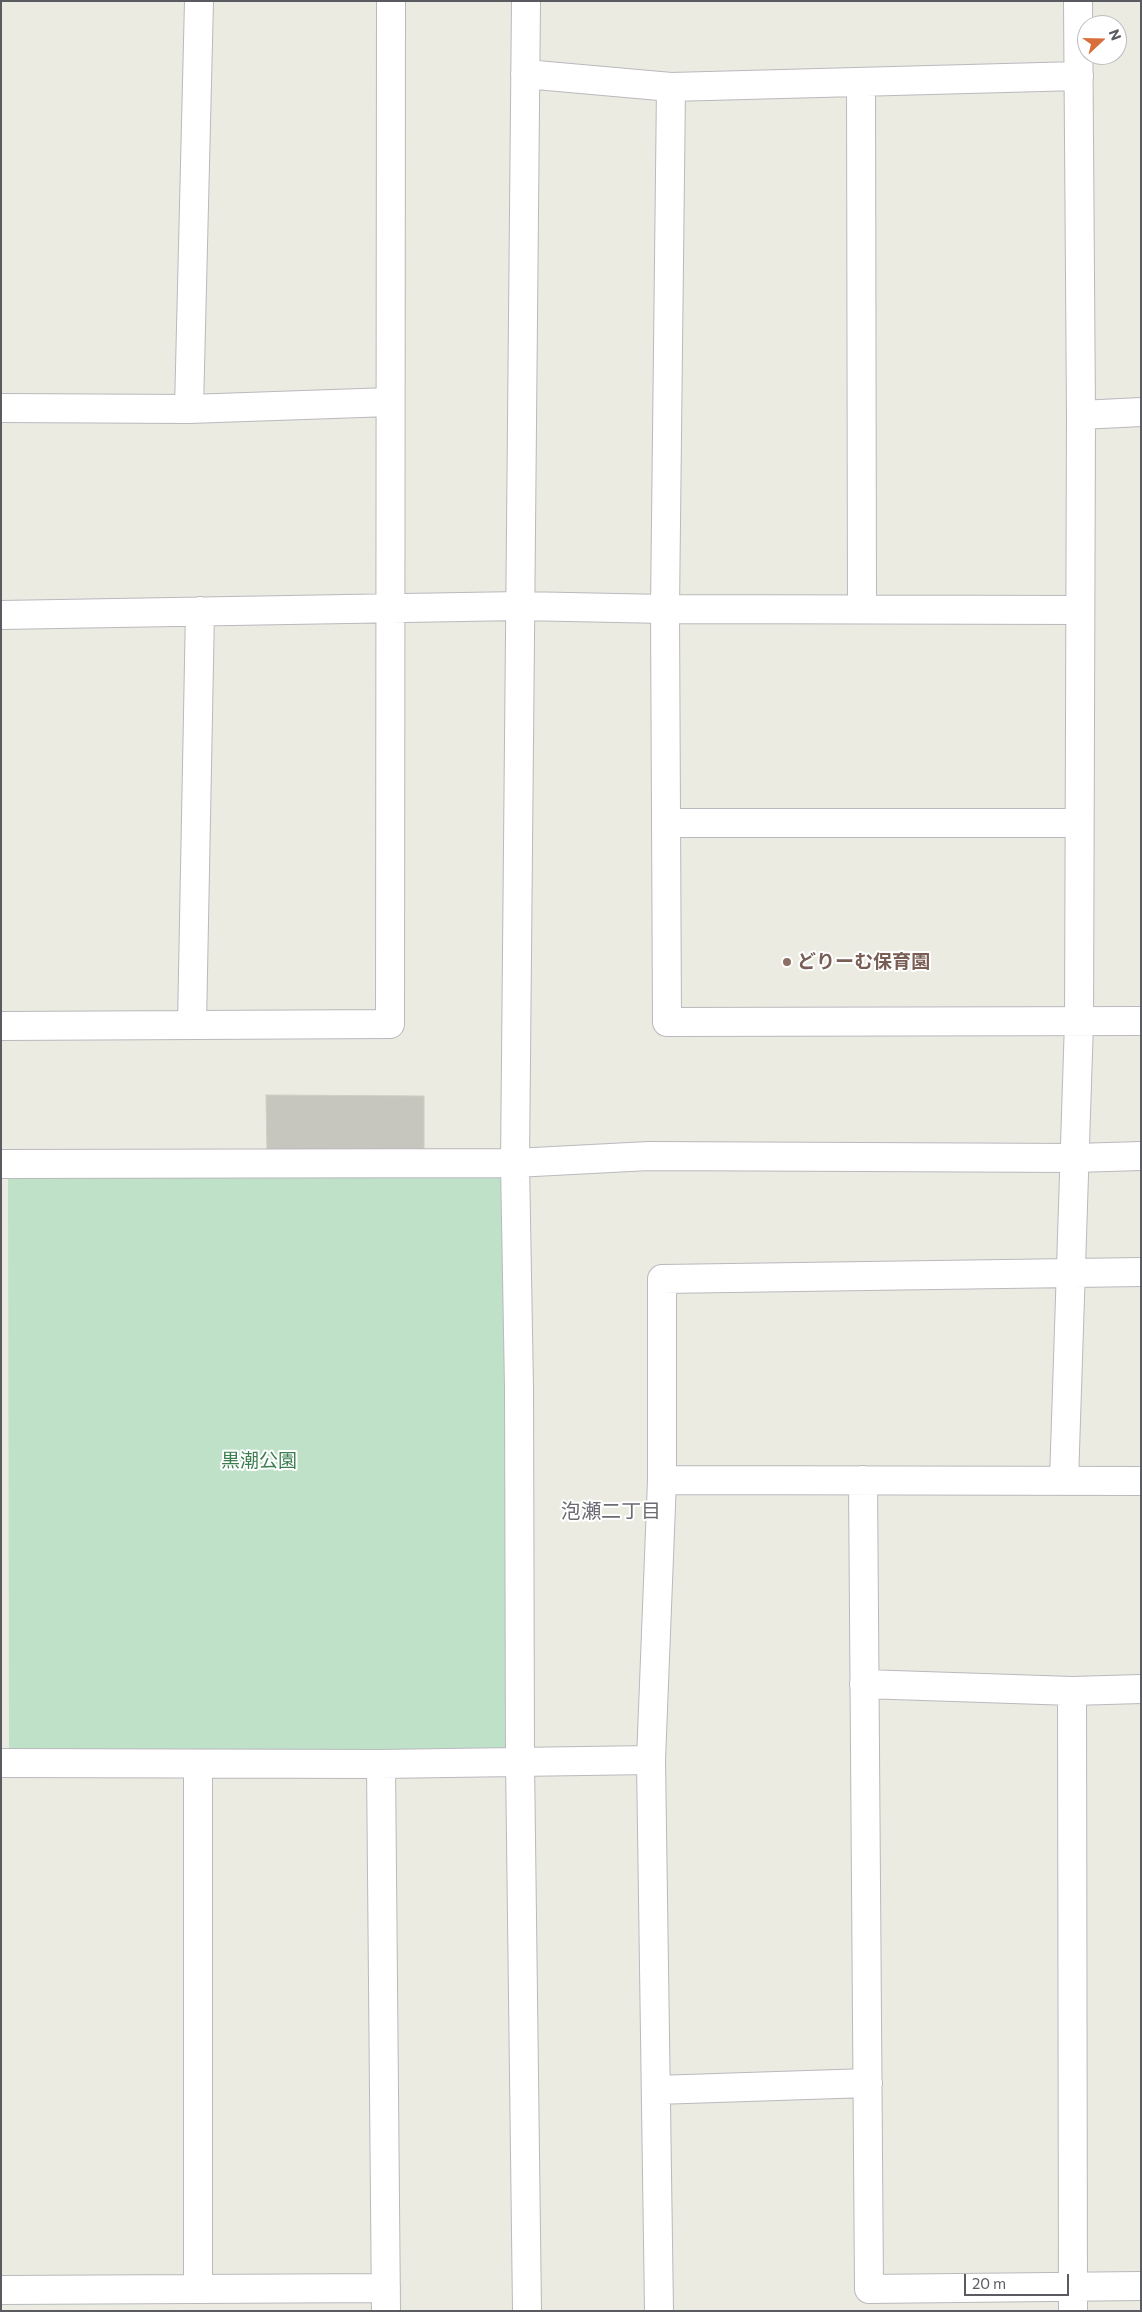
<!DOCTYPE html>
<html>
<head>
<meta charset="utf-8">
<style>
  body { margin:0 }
  #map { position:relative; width:1142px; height:2312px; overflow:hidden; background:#ebebe1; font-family:Commissioner,sans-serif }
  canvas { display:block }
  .frame { position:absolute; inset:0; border:2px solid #5a5b61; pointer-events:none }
  .north { position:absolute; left:1077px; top:15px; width:50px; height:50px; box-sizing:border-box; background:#fff; border:1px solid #bdbdc0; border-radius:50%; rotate:69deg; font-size:14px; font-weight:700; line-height:20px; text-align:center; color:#5a5b61 }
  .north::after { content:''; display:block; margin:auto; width:18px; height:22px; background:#d86f3a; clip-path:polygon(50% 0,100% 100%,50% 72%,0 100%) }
  .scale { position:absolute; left:964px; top:2274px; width:105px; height:22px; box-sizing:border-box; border:2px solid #5a5b61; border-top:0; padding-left:6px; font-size:15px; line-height:18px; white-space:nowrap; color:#5a5b61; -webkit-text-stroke:4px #fff; paint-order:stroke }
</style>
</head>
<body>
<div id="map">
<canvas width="1142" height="2312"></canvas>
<div class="frame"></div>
<div class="north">N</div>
<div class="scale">20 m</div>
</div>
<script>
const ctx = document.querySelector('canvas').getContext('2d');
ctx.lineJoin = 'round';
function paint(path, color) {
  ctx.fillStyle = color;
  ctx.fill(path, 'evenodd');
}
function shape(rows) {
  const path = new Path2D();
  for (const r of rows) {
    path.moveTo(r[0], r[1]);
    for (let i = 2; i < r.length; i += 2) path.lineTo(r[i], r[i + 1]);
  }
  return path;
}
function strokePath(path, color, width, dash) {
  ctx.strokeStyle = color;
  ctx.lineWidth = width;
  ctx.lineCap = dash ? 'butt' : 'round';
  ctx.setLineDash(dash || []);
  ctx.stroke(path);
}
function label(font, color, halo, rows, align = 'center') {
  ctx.font = font + ' Commissioner,"Noto Sans JP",sans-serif';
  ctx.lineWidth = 4;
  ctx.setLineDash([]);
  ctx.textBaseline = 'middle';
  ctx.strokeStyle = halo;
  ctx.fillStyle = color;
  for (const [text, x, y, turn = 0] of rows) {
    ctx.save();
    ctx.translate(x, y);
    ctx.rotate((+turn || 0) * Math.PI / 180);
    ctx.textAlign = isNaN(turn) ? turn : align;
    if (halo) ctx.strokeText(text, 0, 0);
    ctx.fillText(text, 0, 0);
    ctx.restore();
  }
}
const green = shape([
  [508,1170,510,1751,9,1753,8,1172]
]);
const building = shape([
  [266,1095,424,1096,424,1152,267,1152,266,1095]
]);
const street = shape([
  [526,1,515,1163,519,1388,520,1760,527,2311],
  [525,74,671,87],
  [1079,76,671,87,665,609,667,1022,1141,1021],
  [861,82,862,609],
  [1,408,189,409,390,402],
  [189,409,199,1],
  [1081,415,1141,412],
  [1,615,520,606,665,609,1080,610],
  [666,823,1079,823],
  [192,1025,200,611],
  [1,1026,390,1024,391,1],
  [1,1164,515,1163,649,1156,1075,1158,1141,1156],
  [662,1480,1141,1481],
  [863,1480,869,2289,1141,2286],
  [1064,1481,1079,1022,1081,415,1078,1],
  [864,1684,1072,1691,1141,1689],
  [1072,1691,1073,2311],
  [1,1763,381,1764,386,2311],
  [198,1764,198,2288],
  [381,1764,651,1760],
  [656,2090,868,2083],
  [1,2290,386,2288],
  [659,2311,651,1760,662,1480,662,1279,1141,1272]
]);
const markers = [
  [787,962,5,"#8d6e63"]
];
const educationNames = [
  ["どりーむ保育園",797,962]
];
const parkNames = [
  ["黒潮公園",259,1461]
];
const neighbourhoodNames = [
  ["泡瀬二丁目",611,1511]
];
paint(green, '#bfe1c8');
paint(building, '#c7c6be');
strokePath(building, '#cfcec0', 1);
strokePath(street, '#b9b9bf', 30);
strokePath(street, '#fff', 28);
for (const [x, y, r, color] of markers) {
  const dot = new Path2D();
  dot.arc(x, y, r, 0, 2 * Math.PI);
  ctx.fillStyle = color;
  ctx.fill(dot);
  strokePath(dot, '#fff', 2);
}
label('bold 19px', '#785e54', '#fff', educationNames, 'left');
label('19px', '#3b7e50', '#fff', parkNames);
label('20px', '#6b6d73', '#fff', neighbourhoodNames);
</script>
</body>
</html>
